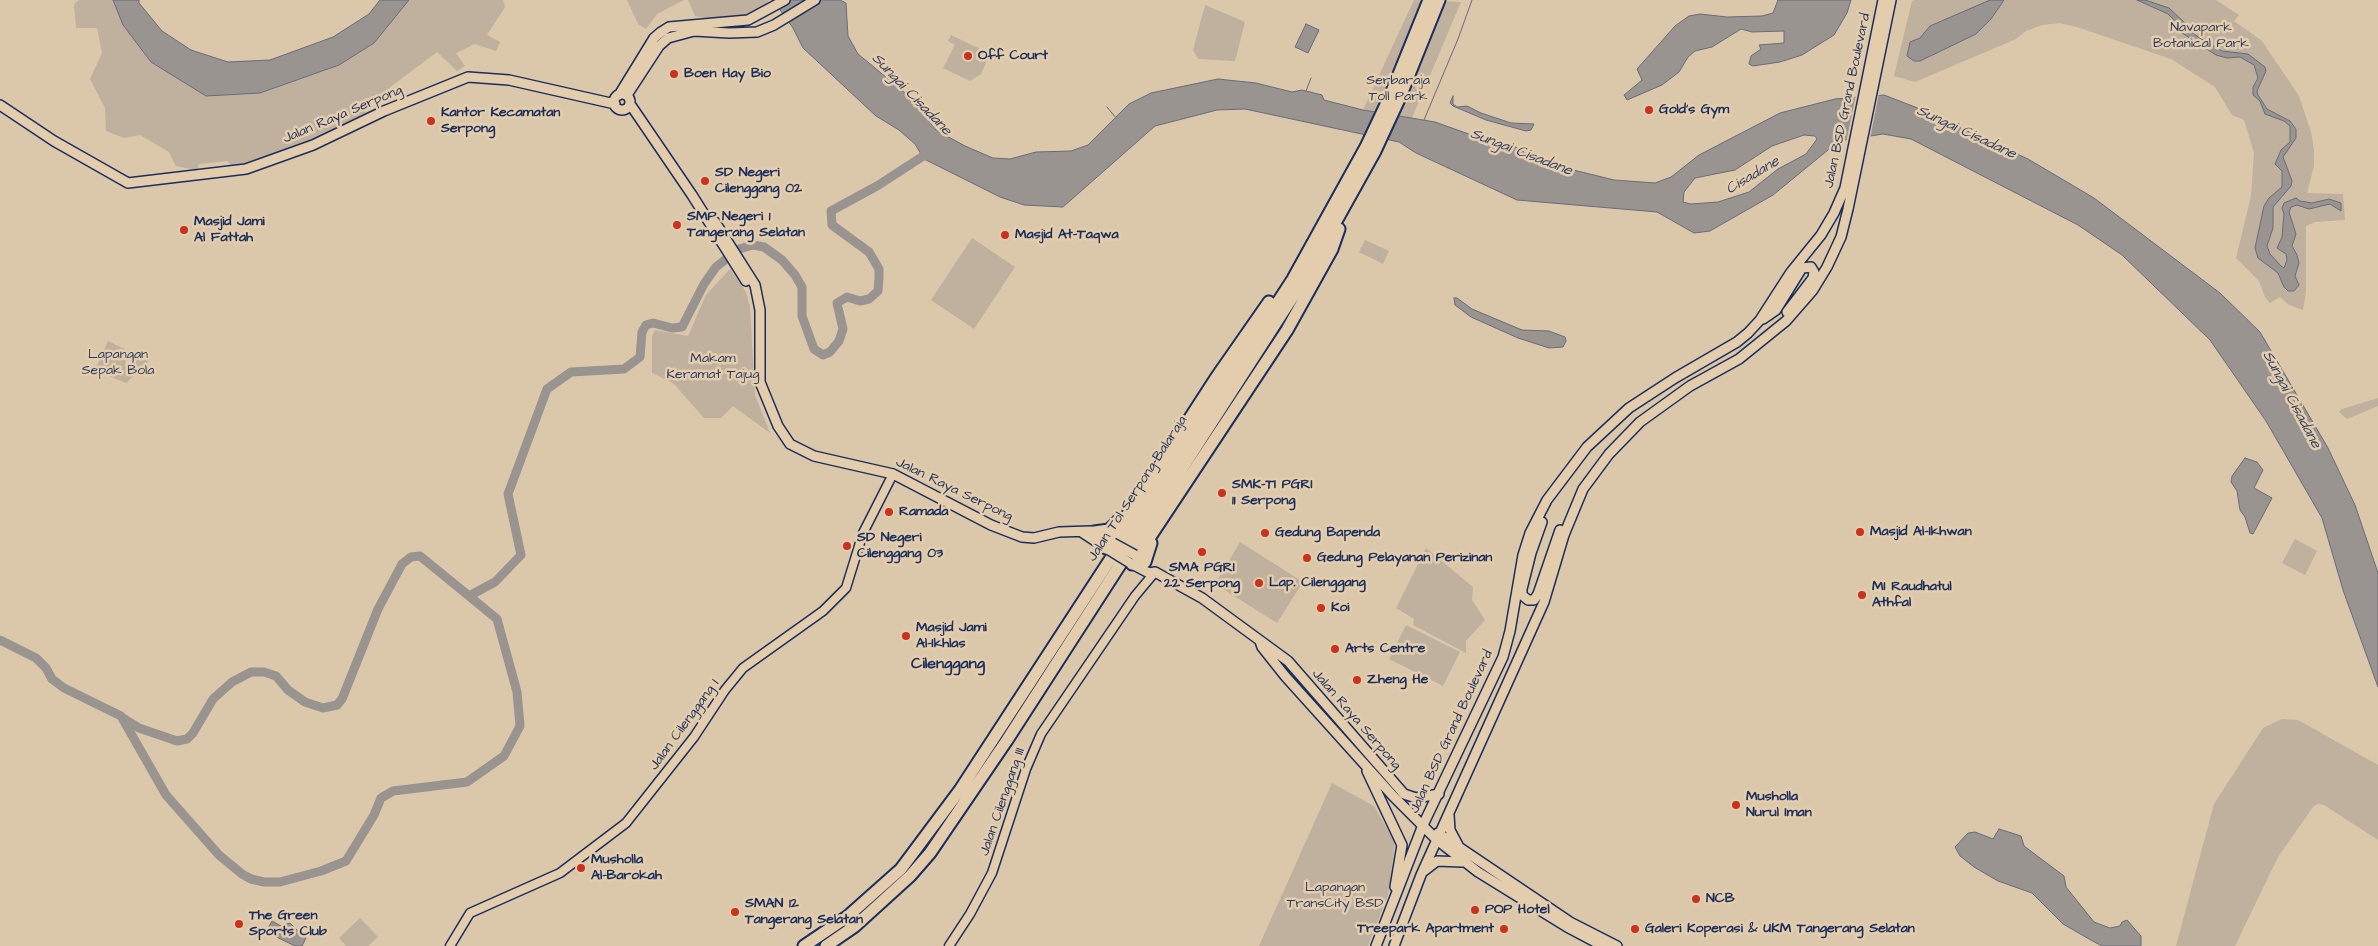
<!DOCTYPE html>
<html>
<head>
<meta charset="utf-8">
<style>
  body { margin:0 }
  canvas { display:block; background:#dbc7a9 }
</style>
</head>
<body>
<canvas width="2378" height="946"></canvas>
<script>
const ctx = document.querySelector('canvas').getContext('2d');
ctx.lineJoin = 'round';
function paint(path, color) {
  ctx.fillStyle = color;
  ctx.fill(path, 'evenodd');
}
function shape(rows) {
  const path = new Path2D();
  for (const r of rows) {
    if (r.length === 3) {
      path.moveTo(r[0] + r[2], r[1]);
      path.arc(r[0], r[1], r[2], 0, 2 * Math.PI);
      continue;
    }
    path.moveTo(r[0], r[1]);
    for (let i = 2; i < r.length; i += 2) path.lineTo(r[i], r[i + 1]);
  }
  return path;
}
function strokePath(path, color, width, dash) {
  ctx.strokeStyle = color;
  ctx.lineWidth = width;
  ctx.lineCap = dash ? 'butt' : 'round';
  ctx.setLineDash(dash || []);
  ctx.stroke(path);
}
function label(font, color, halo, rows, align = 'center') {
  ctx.font = font + ' "Architects Daughter",sans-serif';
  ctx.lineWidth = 5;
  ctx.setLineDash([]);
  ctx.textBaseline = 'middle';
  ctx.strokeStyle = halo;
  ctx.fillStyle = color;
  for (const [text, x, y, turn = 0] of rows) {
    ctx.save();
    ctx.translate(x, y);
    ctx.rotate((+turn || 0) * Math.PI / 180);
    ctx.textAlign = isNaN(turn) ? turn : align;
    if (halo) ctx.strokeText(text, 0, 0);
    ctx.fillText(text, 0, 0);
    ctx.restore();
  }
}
const green = shape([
  [79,0,113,0,123,25,151,62,207,96,406,4,409,0,503,0,505,7,487,35,500,42,496,51,475,44,456,53,465,66,457,71,437,52,365,106,367,117,321,141,256,163,233,167,227,161,199,164,197,170,176,166,169,152,140,135,124,138,106,131,105,108,90,79,102,53,97,28,76,28,74,4],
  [627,0,684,0,657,14,646,29,638,24],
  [688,0,769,0,756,14,726,22,695,16],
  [1414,0,1461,2,1412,118,1363,110],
  [1916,0,2216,0,2239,15,2234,21,2262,41,2299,96,2311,132,2314,150,2314,166,2307,193,2343,194,2345,220,2315,222,2306,226,2306,291,2303,310,2289,305,2280,297,2270,303,2265,297,2259,281,2236,258,2251,196,2254,153,2244,120,2232,115,2215,87,2171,59,2077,27,2059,23,2042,25,2026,31,2016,39,1915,82,1894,76,1912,1],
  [1205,5,1245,22,1235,61,1198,59,1193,50],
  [951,35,984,51,987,60,981,74,970,81,943,68,955,45,948,41],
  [972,238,1015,267,974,329,931,300],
  [1365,240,1389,251,1383,264,1359,252],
  [730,269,746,292,750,307,755,395,770,433,733,406,721,418,704,418,673,383,652,373,652,336,655,330,688,336,706,295],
  [108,341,149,361,126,383,95,370],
  [2378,398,2378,406,2347,419,2339,412,2342,409],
  [2295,539,2317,551,2305,575,2282,563],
  [1240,542,1303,582,1277,623,1215,584],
  [1426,548,1473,587,1472,600,1485,620,1466,641,1466,653,1413,625,1414,619,1396,608],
  [1406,625,1460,652,1443,686,1389,659],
  [2282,719,2298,720,2378,765,2378,840,2324,805,2318,804,2313,807,2278,857,2235,946,2176,946,2214,804,2263,728],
  [1332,783,1374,806,1395,842,1388,895,1368,946,1259,946],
  [360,918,378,937,368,946,346,946,339,938]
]);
const water = shape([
  [113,0,139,0,139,3,162,31,191,50,228,62,270,60,333,37,369,14,380,0,409,0,374,43,339,65,260,93,206,96,151,62,123,25,113,0],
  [773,0,840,0,846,3,848,36,858,54,909,96,936,130,965,146,993,158,1010,159,1036,152,1071,151,1088,145,1129,104,1151,93,1218,79,1256,83,1292,92,1302,90,1322,95,1324,100,1363,110,1435,122,1502,146,1512,145,1541,162,1614,180,1655,183,1671,177,1699,155,1780,113,1835,99,1884,95,1915,107,2028,159,2094,198,2220,293,2260,332,2328,448,2355,505,2378,573,2378,687,2343,590,2322,518,2266,421,2210,340,2122,255,2078,225,1911,139,1883,134,1839,141,1773,195,1710,231,1694,233,1657,212,1517,200,1416,153,1399,142,1245,109,1217,110,1155,126,1063,207,1024,205,1000,197,924,159,915,144,899,130,876,116,803,48,793,28,773,0],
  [1804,135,1815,136,1817,139,1806,154,1778,169,1749,192,1718,202,1691,204,1683,202,1684,192,1695,178,1735,170,1772,146,1804,135],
  [1778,0,1851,0,1847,13,1834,35,1802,55,1780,62,1753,66,1749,64,1751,56,1761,49,1759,45,1784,43,1784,31,1752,32,1741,29,1712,47,1695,51,1688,57,1679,72,1662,85,1627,100,1624,95,1642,80,1637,69,1675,26,1689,16,1700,14,1727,17,1762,16,1773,13,1778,0],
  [1990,0,2004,0,1991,19,1976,34,1920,61,1914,61,1907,56,1910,42,1920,38,1930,26,1990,0],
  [2137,0,2145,0,2169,8,2185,23,2186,27,2198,37,2222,51,2248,54,2265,67,2266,71,2257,91,2258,95,2267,109,2290,121,2296,129,2296,138,2283,157,2292,181,2291,186,2273,207,2273,228,2267,246,2270,254,2281,266,2284,268,2287,260,2286,254,2277,248,2282,237,2284,214,2282,208,2284,203,2296,198,2300,201,2312,203,2329,199,2341,203,2341,211,2330,204,2309,209,2297,205,2291,207,2289,212,2296,234,2292,246,2297,255,2299,263,2295,276,2299,285,2294,291,2288,291,2284,287,2278,273,2258,258,2255,248,2264,206,2269,198,2282,187,2282,171,2275,164,2281,150,2290,142,2290,126,2284,121,2265,114,2260,101,2253,95,2253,87,2258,78,2254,65,2240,57,2227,58,2216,55,2179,31,2173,19,2168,14,2137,0],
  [1306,24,1319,30,1308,53,1295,47,1306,24],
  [1453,96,1453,104,1457,107,1467,106,1481,113,1511,123,1534,124,1531,130,1526,131,1486,120,1453,106,1450,103,1453,96],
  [1454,298,1457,298,1472,309,1522,330,1549,331,1565,337,1566,341,1563,347,1549,348,1518,338,1471,317,1455,305,1454,298],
  [2245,458,2257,462,2263,470,2254,488,2272,498,2253,534,2250,533,2245,517,2240,510,2237,491,2231,482,2232,476,2245,458],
  [1999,829,2021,836,2024,846,2064,876,2066,887,2094,922,2110,928,2120,926,2122,922,2127,920,2141,936,2141,946,2102,946,2089,939,2063,924,2032,893,1998,881,1974,867,1960,856,1955,847,1968,833,1975,832,1993,839,1999,829],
  [272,921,281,926,290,923,297,930,303,932,306,938,302,946,295,946,266,932,272,921]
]);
const pier = shape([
  [1879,93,1870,139,1846,143,1856,94]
]);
const stream = shape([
  [1306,91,1311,78],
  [1107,107,1116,118],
  [1424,120,1458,39,1472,0]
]);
const river = shape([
  [0,640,36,658,46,668,52,679,64,688,121,716,166,795,219,855,242,874,251,879,264,882,280,882,321,871,346,861,374,815,381,798,393,791,467,782,504,756,520,726,517,692,497,619,469,596,495,582,521,555,508,494,547,389,571,372,624,369,640,357,642,332,646,325,653,323,672,328,682,327,704,284,716,267,739,249,753,245,764,247,782,260,795,275,802,287,802,316,814,349,823,355,830,352,839,341,843,329,837,303,847,297,860,301,869,299,878,291,879,278,879,269,869,252,832,225,831,211,877,186,931,151],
  [123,718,139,728,177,741,187,739,193,733,213,699,232,682,251,672,264,672,276,676,288,690,305,702,323,708,337,705,342,699,378,609,402,564,411,557,420,556,469,596]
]);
const minor = shape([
  [450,946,470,913,560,873,626,823,694,737,725,690,743,668,823,611,846,588,863,533,893,474],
  [949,946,970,914,992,873,1026,769,1041,734,1135,596,1155,572]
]);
const major = shape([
  [622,102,8],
  [619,95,654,38,661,32,669,27,748,20,785,0],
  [627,95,659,46,668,38,694,31,729,33,757,32,774,25,815,0],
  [630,104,692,195,746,281],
  [0,105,54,141,128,183,246,169,313,145,384,111,468,77,509,80,615,104],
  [707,217,715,222,755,285,760,310,760,382,778,426,790,444,814,456,893,474,991,525,1022,537,1034,538,1059,532,1091,531,1113,543],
  [1763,319,1776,310,1802,268,1811,267,1814,272,1813,278,1787,312],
  [1542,522,1531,553,1522,589,1522,595,1528,600,1534,600,1538,594,1560,530],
  [1083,533,1109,550],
  [1130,563,1149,573,1155,572,1202,598,1288,661,1404,794,1416,798,1439,794],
  [1260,641,1262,647,1285,676,1393,796,1437,840,1478,872,1567,927,1603,946],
  [1367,771,1402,845,1395,887],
  [1449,815,1450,830,1458,845],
  [1438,833,1570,922,1617,946],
  [1424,871,1437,861,1462,862],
  [1376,946,1423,825,1503,657,1510,631,1523,555,1530,533,1547,500,1587,447,1629,408,1675,378,1737,342,1748,333,1760,320,1791,272,1821,235,1834,213,1845,188,1883,0],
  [1394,946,1421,875,1544,602,1564,535,1583,489,1609,454,1640,422,1690,386,1739,359,1786,321,1813,290,1827,267,1841,237,1848,209,1891,0]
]);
const highway = shape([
  [1094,532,1109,530,1118,521],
  [1106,548,1216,378,1269,302],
  [1145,562,1151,543],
  [1132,564,1287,330,1332,249,1339,229],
  [804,946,847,917,901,869,960,790,1293,279,1366,147,1391,94,1429,0],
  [826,946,855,926,910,876,930,853,1007,740,1301,284,1375,151,1400,97,1439,0]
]);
const majorBridge = shape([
  [1113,543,1135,555],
  [1109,550,1130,563]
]);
const markers = [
  [968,56,5,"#c8321e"],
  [674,74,5,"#c8321e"],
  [1649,110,5,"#c8321e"],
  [431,121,5,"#c8321e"],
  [705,181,5,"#c8321e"],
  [677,225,5,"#c8321e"],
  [184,230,5,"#c8321e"],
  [1005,235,5,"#c8321e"],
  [1222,493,5,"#c8321e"],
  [889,512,5,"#c8321e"],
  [1860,532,5,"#c8321e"],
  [1265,533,5,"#c8321e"],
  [847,546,5,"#c8321e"],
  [1202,552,5,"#c8321e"],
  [1307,558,5,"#c8321e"],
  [1259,583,5,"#c8321e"],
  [1862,595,5,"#c8321e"],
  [1321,608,5,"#c8321e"],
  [906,636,5,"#c8321e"],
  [1335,649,5,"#c8321e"],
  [1357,680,5,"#c8321e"],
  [1736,805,5,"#c8321e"],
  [581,868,5,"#c8321e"],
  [1696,899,5,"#c8321e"],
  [1475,910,5,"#c8321e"],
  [735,912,5,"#c8321e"],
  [239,924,5,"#c8321e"],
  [1504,929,5,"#c8321e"],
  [1635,929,5,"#c8321e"]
];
const parkNames = [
  ["Navapark",2201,28],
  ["Botanical Park",2201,44],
  ["Serbaraja",1398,81],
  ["Toll Park",1398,97],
  ["Lapangan",118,355],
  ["Sepak Bola",118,371],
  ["Makam",713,359],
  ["Keramat Tajug",713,375],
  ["Lapangan",1335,888],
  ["TransCity BSD",1335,904]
];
const poiNames = [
  ["Off Court",978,56],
  ["Boen Hay Bio",684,74],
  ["Gold's Gym",1659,110],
  ["Kantor Kecamatan",441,113],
  ["Serpong",441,129],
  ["SD Negeri",715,173],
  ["Cilenggang 02",715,189],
  ["SMP Negeri 1",687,217],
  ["Tangerang Selatan",687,233],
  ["Masjid Jami",194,222],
  ["Al Fattah",194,238],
  ["Masjid At-Taqwa",1015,235],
  ["SMK-TI PGRI",1232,485],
  ["11 Serpong",1232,501],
  ["Ramada",899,512],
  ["Masjid Al-Ikhwan",1870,532],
  ["Gedung Bapenda",1275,533],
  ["SD Negeri",857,538],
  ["Cilenggang 03",857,554],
  ["Gedung Pelayanan Perizinan",1317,558],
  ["SMA PGRI",1202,568,"center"],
  ["22 Serpong",1202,584,"center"],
  ["Lap. Cilenggang",1269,583],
  ["MI Raudhatul",1872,587],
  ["Athfal",1872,603],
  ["Koi",1331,608],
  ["Masjid Jami",916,628],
  ["Al-Ikhlas",916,644],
  ["Arts Centre",1345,649],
  ["Zheng He",1367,680],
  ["Musholla",1746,797],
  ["Nurul Iman",1746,813],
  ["Musholla",591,860],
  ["Al-Barokah",591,876],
  ["NCB",1706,899],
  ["SMAN 12",745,904],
  ["Tangerang Selatan",745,920],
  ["POP Hotel",1485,910],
  ["The Green",249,916],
  ["Sports Club",249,932],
  ["Treepark Apartment",1494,929,"right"],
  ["Galeri Koperasi & UKM Tangerang Selatan",1645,929]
];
const streetNames = [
  ["Jalan BSD Grand Boulevard",1848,101,-78],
  ["Jalan Raya Serpong",343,115,-23],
  ["Jalan Tol Serpong–Balaraja",1138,489,-57],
  ["Jalan Raya Serpong",954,490,26],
  ["Jalan Raya Serpong",1356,720,49],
  ["Jalan Cilenggang I",685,725,-54],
  ["Jalan BSD Grand Boulevard",1452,732,-65],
  ["Jalan Cilenggang III",1003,802,-71]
];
const waterNames = [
  ["Sungai Cisadane",911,95,46],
  ["Sungai Cisadane",1966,133,25],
  ["Sungai Cisadane",1521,153,21],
  ["Cisadane",1753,176,-31],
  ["Sungai Cisadane",2291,400,62]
];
const quarterNames = [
  ["Cilenggang",948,665]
];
paint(green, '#bfb19d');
paint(water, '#999490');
strokePath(water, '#676c7c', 1);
paint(pier, '#dbc7a9');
strokePath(stream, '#676c7c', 1);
strokePath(river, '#999490', 9);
strokePath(minor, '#1b2f5e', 11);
strokePath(major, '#1b2f5e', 12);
strokePath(highway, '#1b2f5e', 15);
strokePath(minor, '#e3cdac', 8);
strokePath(major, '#e3cdac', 9);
strokePath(highway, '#e3cdac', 11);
strokePath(majorBridge, '#1b2f5e', 12, []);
strokePath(majorBridge, '#e3cdac', 9);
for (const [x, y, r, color] of markers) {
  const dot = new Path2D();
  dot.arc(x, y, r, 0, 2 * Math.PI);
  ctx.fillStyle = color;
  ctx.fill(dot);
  strokePath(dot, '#e3cdac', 2);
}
label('14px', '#2b3c64', '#e3cdac', parkNames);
label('bold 14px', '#1b2f5e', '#e3cdac', poiNames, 'left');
label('14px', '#1b2f5e', '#e3cdac', streetNames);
label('italic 15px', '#2e3e66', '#e3cdac', waterNames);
label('bold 16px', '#1b2f5e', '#e3cdac', quarterNames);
</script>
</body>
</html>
